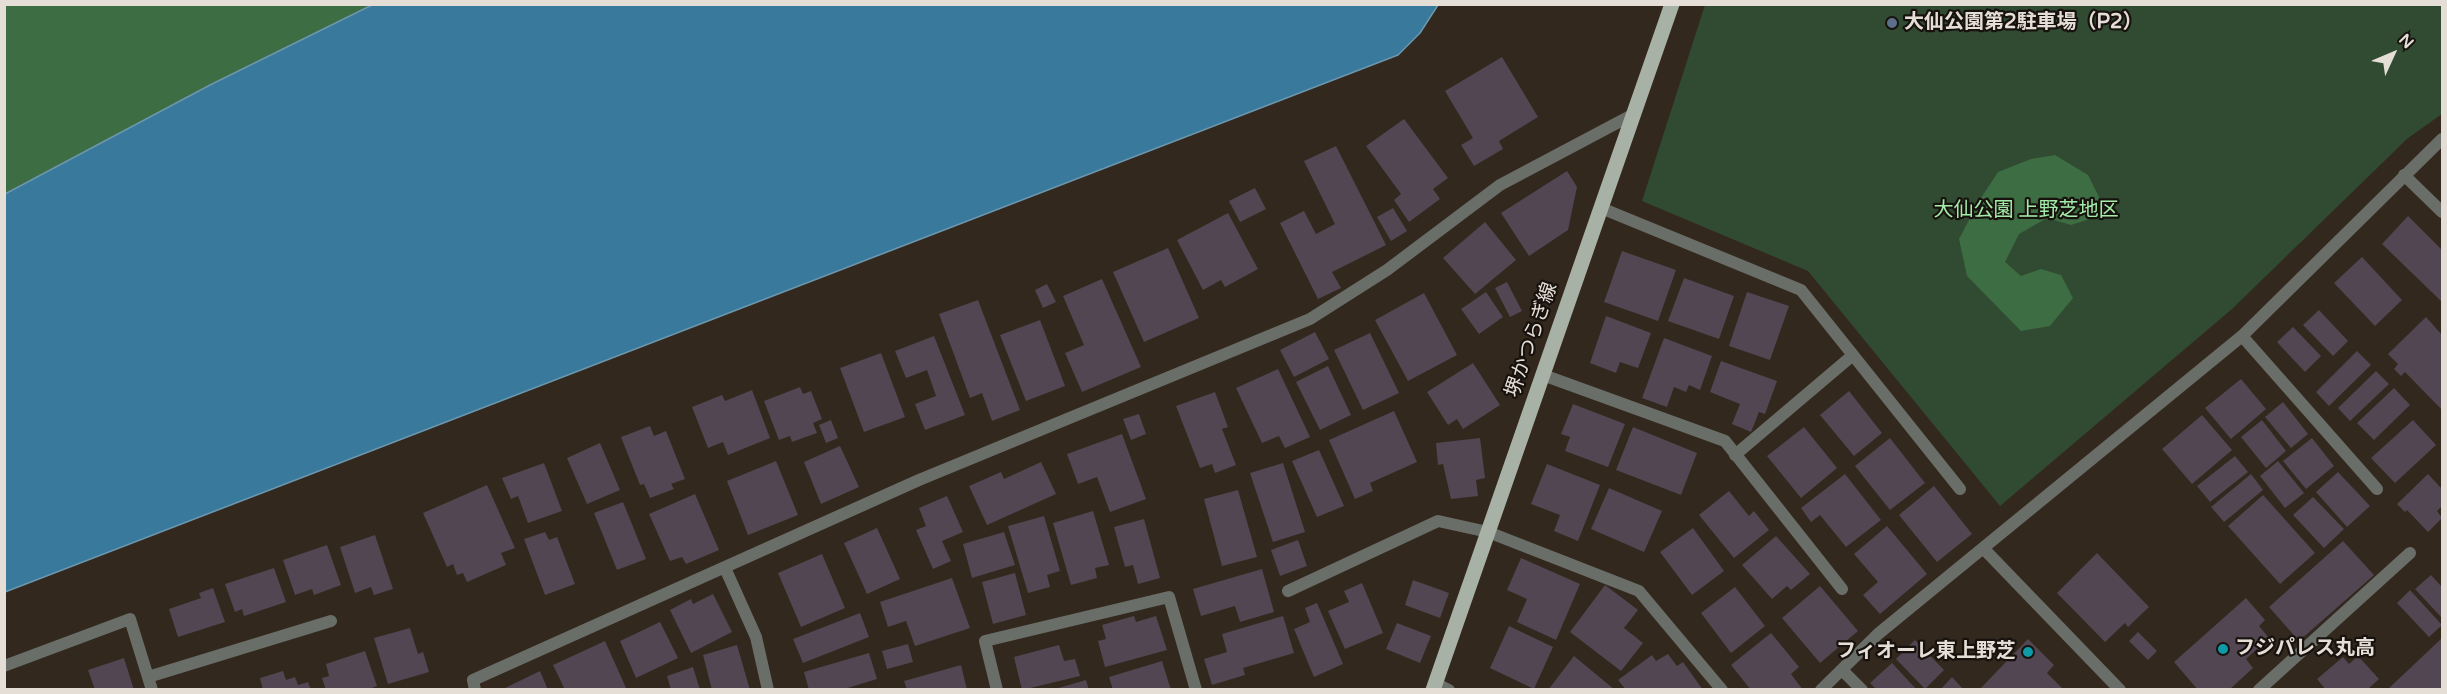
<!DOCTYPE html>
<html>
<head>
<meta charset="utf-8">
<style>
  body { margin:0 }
  #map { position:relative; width:2447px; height:694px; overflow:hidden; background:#33281e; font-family:"Varela Round",sans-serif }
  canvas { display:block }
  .frame { position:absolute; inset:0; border:6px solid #e5ded7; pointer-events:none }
  .north { position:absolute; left:2363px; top:24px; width:60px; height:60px; -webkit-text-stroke:4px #17120d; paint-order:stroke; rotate:46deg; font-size:16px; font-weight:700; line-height:24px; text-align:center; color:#e5ded7 }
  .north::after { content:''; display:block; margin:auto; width:21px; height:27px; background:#e5ded7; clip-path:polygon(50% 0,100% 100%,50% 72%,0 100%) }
</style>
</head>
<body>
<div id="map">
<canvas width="2447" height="694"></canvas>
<div class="frame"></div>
<div class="north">N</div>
</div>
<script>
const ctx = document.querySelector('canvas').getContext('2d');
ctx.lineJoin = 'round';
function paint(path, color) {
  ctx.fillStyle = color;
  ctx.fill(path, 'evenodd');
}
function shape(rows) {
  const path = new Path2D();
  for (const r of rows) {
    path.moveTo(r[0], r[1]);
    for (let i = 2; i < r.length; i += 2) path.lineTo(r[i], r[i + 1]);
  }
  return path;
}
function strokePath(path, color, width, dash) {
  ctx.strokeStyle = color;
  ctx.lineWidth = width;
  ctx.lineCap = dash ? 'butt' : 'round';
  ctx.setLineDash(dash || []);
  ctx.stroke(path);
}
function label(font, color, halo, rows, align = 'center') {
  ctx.font = font + ' "Varela Round","Noto Sans JP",sans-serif';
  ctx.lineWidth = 4.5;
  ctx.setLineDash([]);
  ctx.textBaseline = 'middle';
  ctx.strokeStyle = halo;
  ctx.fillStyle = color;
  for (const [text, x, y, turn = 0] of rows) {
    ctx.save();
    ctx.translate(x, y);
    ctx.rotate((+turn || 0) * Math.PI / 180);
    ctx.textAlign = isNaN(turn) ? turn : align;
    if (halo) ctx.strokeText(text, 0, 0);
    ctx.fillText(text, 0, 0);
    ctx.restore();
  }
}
const green = shape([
  [1705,5,2442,5,2442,114,2408,138,2232,309,2000,506,1808,271,1642,201]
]);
const forest = shape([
  [5,5,372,5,210,85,5,194],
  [2055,155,2088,175,2099,197,2090,219,2071,225,2047,218,2019,234,2005,262,2021,276,2041,269,2061,275,2073,298,2050,326,2021,331,1967,276,1959,239,1979,201,1998,172,2031,159]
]);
const water = shape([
  [372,5,372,4,1438,5,1420,33,1398,55,5,592,5,194,210,85,372,5]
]);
const building = shape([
  [1502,57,1538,117,1499,141,1503,149,1474,166,1461,145,1473,138,1445,91],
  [1404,119,1448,178,1433,189,1440,199,1409,222,1394,200,1401,194,1366,146],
  [1336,146,1386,245,1332,272,1341,288,1318,299,1280,223,1304,211,1316,234,1335,224,1304,161],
  [1567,171,1577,187,1568,230,1529,256,1501,213],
  [1255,188,1266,209,1240,222,1229,201],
  [1393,208,1407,231,1391,241,1377,217],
  [1228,213,1258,269,1225,287,1221,280,1203,290,1177,240],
  [2408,216,2442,250,2442,302,2382,244],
  [1485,222,1516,260,1475,294,1443,258],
  [1168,248,1199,318,1144,342,1113,272],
  [1622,251,1676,270,1658,321,1604,302],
  [2362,257,2402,300,2375,326,2334,283],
  [1684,278,1734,296,1719,339,1668,321],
  [1102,279,1141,367,1082,392,1065,353,1084,345,1063,296],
  [1507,282,1522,311,1510,317,1495,288],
  [1047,284,1056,302,1043,308,1035,290],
  [1486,292,1503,317,1479,334,1461,309],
  [1747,292,1789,306,1770,360,1729,346],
  [1424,293,1457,355,1408,381,1375,320],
  [978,300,1020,410,992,421,982,393,970,398,939,314],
  [2319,310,2348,341,2333,356,2303,325],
  [1606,316,1651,333,1638,368,1620,362,1616,373,1590,363],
  [2426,317,2442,335,2442,410,2405,372,2401,376,2394,369,2398,364,2388,354],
  [1040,320,1065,386,1026,401,1000,335],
  [2293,327,2321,356,2305,372,2277,342],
  [1315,332,1329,359,1294,377,1280,350],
  [1370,333,1399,393,1363,410,1334,350],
  [934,336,965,415,925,430,915,404,936,396,927,370,906,378,895,351],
  [1664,338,1712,356,1700,390,1689,385,1686,392,1674,387,1667,407,1642,398],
  [2357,351,2371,365,2329,406,2316,392],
  [881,353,905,417,864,432,840,368],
  [1721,361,1777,381,1765,414,1759,412,1751,432,1732,424,1740,404,1710,392],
  [1473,363,1500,405,1463,429,1457,419,1448,425,1427,392],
  [1328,366,1351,415,1320,430,1296,382],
  [1278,369,1310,437,1285,448,1279,436,1262,443,1236,388],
  [2376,371,2389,384,2350,421,2338,408],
  [2241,379,2266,409,2231,439,2205,408],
  [800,387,803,394,811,391,822,419,813,423,817,433,792,442,790,436,779,440,764,401],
  [2394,388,2410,405,2374,440,2357,423],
  [752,390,770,438,728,455,723,442,708,448,692,407,722,395,725,401],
  [1849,391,1882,433,1854,456,1820,415],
  [1215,392,1228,427,1222,429,1236,465,1215,473,1212,464,1200,468,1176,406],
  [2283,402,2308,434,2291,448,2265,417],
  [1573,404,1625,424,1608,467,1565,451,1570,437,1561,434],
  [1394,411,1417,462,1370,483,1373,491,1355,499,1329,440],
  [1139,414,1146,434,1131,440,1123,419],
  [2202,415,2232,450,2192,484,2162,449],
  [831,420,838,438,826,443,819,425],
  [2262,420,2286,451,2266,468,2241,437],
  [2413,420,2436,445,2395,483,2371,458],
  [650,426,654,436,666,431,685,479,671,484,674,489,650,498,644,484,640,485,621,437],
  [1633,427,1697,453,1681,495,1616,470],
  [1804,427,1837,468,1801,498,1767,456],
  [1122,434,1146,499,1110,512,1097,477,1078,484,1067,454],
  [1480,438,1485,478,1476,480,1478,496,1451,499,1443,464,1438,465,1436,443],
  [1890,438,1925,483,1890,510,1855,466],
  [2312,438,2334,466,2306,489,2283,461],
  [600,443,620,490,587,504,567,458],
  [840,446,859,487,821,504,804,462],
  [1319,450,1344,506,1317,517,1292,461],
  [2235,456,2248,472,2210,502,2197,486],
  [776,461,798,515,748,535,727,481],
  [2278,461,2304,493,2285,508,2260,476],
  [1041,462,1056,494,987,525,969,486,1001,472,1004,479],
  [544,463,562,511,528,523,518,496,511,499,502,478],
  [1283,463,1305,532,1273,542,1250,473],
  [1547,464,1600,485,1578,541,1554,531,1560,515,1531,504],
  [2338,472,2370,506,2347,527,2316,492],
  [1845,474,1881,520,1846,547,1820,515,1811,522,1801,508],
  [2251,474,2263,490,2224,522,2211,507],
  [2428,474,2442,489,2442,506,2437,511,2442,518,2428,532,2407,510,2405,512,2397,504],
  [487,485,515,548,501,553,506,565,467,582,463,573,457,575,453,564,447,567,423,513],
  [1934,486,1972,534,1937,562,1899,515],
  [1609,488,1662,511,1644,552,1591,529],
  [1238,490,1257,557,1222,566,1204,499],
  [1729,491,1749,516,1754,511,1769,530,1734,558,1699,515],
  [695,494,719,550,686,564,682,557,670,561,649,514],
  [2263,495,2315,553,2280,584,2228,526],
  [947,496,963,532,942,541,951,561,933,569,916,530,926,526,919,508],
  [2313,497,2344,529,2324,548,2293,515],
  [623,502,646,559,617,570,594,513],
  [1093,511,1109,565,1095,568,1097,578,1071,585,1053,523],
  [1044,516,1060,571,1047,575,1050,587,1028,593,1008,526],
  [1144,519,1160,578,1138,584,1133,565,1125,567,1114,527],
  [1887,526,1927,574,1880,614,1863,595,1878,582,1854,554],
  [877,528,900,579,867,594,844,543],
  [1693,528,1724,571,1692,595,1660,552],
  [545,532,549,540,557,537,575,584,545,595,524,539],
  [1004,532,1015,565,972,578,963,544],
  [375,535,393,589,374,595,371,587,355,593,340,547],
  [1776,536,1810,574,1791,590,1787,586,1772,599,1742,565],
  [1298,540,1307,566,1280,576,1271,550],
  [2343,541,2374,575,2299,641,2269,607],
  [327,545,341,585,314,595,312,589,295,595,283,560],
  [2097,553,2149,607,2128,627,2125,623,2105,642,2057,593],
  [822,554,845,608,801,627,778,573],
  [1521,558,1580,584,1556,640,1517,622,1527,599,1507,590],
  [274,568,286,602,244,616,242,609,235,612,225,584],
  [1262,569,1274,612,1240,622,1235,606,1201,616,1193,589],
  [1015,573,1026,615,993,624,982,582],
  [2431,575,2442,587,2442,618,2415,589],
  [952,578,970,628,915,646,906,621,888,627,880,602],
  [1413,580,1449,593,1440,618,1405,605],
  [1362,583,1383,633,1345,649,1328,611,1349,602,1344,591],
  [1605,585,1638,610,1624,628,1643,643,1621,671,1570,632],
  [1820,586,1858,631,1820,663,1782,618],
  [1735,587,1765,626,1731,653,1701,613],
  [213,588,225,622,178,637,169,609,201,598,199,593],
  [2410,590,2442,625,2429,637,2397,603],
  [713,594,732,632,691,653,670,610,691,599,693,604],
  [2246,598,2265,620,2259,626,2269,638,2246,659,2253,668,2229,690,2198,690,2174,662],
  [1317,603,1343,664,1314,677,1294,629,1310,622,1305,608],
  [860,613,869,637,803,663,793,639],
  [1134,616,1136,622,1156,616,1167,650,1105,667,1098,641,1106,639,1102,625],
  [1283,616,1294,653,1243,668,1245,675,1212,685,1204,659,1227,652,1222,634],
  [660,622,678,658,636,678,620,641],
  [1397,623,1431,636,1420,663,1386,649],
  [1509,626,1553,647,1534,689,1490,668],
  [410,628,418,654,423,652,429,672,388,684,374,638],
  [2138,632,2157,651,2148,660,2129,641],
  [1771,633,1799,667,1791,674,1803,690,1751,690,1731,665],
  [2442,638,2442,690,2387,690],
  [2028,639,2054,665,2047,673,2064,690,1979,690],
  [1915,640,1944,670,1925,689,1896,659],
  [605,641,627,690,565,690,553,665],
  [908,644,913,662,887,669,882,651],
  [737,645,750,690,712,690,703,655],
  [1059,645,1064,661,1075,659,1080,676,1022,690,1014,657],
  [365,651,377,686,367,690,326,690,322,678,329,676,326,664],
  [869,653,877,679,841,690,809,690,804,672],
  [1668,654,1677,666,1683,662,1703,690,1626,690,1618,680,1652,655,1656,661],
  [1574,656,1615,690,1548,690],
  [2358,656,2379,679,2367,690,2326,690,2317,679,2343,657,2349,664],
  [124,658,134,690,95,690,88,670],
  [1162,661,1171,690,1113,690,1109,677],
  [1892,663,1917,690,1877,690,1870,683],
  [961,665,967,690,907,690,904,681],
  [693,667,700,690,671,690,667,676],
  [283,671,286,680,295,677,298,685,308,682,311,690,263,690,260,678],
  [540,671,548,690,501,690],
  [1952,677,1964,690,1940,690],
  [1086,680,1089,690,1055,690,1055,689]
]);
const service = shape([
  [2404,175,2442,212]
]);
const minor = shape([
  [1601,208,1801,290,1960,489],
  [2242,336,2377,489],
  [1543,375,1725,441,1842,589],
  [1735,455,1853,355],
  [1983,548,2120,690],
  [725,568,756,637,768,690],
  [1288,591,1438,521,1488,532,1639,591,1722,690],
  [4,666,130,619,152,690],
  [1842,670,1862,690],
  [148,677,331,621],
  [1435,683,1449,690],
  [475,690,473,680,919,480,1310,319,1387,270,1500,185,1634,114],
  [997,690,985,641,1169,597,1196,690],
  [1821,690,1878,634,2242,336,2442,139],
  [2259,690,2410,553]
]);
const primary = shape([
  [1433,690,1672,4]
]);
const markers = [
  [1892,23,6,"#5c6f8a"],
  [2223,649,6,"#0f9aa8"],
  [2028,652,6,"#0f9aa8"]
];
const poiNames = [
  ["大仙公園第2駐車場（P2）",1904,23],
  ["フジパレス丸高",2235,649],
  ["フィオーレ東上野芝",2016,652,"right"]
];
const parkNames = [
  ["大仙公園 上野芝地区",2026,211]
];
const streetNames = [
  ["堺かつらぎ線",1532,340,-71]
];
paint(green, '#304b32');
paint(forest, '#3d6d42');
paint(water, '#38799c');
strokePath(water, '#6c97ae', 1.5);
paint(building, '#514651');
strokePath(service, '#696e68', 12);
strokePath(minor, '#696e68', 12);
strokePath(primary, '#a8b1a5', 15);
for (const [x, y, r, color] of markers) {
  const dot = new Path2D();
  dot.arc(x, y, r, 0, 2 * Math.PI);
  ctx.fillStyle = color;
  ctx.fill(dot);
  strokePath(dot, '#17120d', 2);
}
label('bold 20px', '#e5ded7', '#17120d', poiNames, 'left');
label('20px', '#a3eba9', '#17120d', parkNames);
label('20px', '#e5ded7', '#17120d', streetNames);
</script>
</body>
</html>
